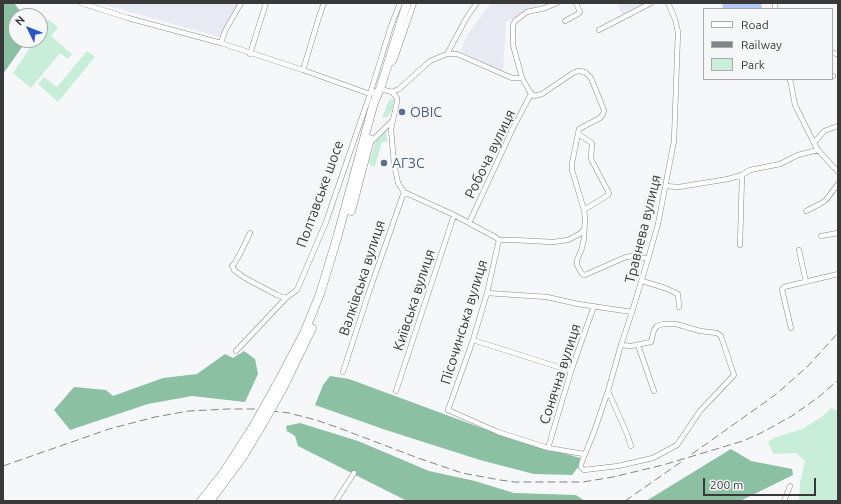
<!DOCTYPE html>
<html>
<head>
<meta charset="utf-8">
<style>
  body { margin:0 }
  #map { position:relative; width:841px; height:504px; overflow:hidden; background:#f6f7f9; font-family:Ubuntu,sans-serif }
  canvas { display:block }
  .frame { position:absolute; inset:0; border:4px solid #39393a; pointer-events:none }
  .legend { position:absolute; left:703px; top:8px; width:130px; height:72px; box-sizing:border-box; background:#f6f7f9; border:1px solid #aaabad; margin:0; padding:5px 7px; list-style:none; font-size:12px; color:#39393a }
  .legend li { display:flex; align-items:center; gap:8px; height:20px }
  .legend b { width:20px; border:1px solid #aaabad }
  .north { position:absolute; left:8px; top:8px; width:40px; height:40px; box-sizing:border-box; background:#f6f7f9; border:1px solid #aaabad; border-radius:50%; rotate:313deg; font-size:11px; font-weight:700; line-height:16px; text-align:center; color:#39393a }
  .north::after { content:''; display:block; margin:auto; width:14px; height:18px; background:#2a54c3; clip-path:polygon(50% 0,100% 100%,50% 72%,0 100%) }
  .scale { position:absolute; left:703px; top:478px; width:113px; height:18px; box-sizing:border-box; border:2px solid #39393a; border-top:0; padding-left:5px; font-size:12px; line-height:14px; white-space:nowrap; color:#39393a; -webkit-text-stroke:3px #f6f7f9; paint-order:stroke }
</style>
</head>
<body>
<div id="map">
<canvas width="841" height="504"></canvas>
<div class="frame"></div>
<ul class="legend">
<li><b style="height:5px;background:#fff"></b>Road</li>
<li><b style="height:5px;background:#838485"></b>Railway</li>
<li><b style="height:11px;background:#c8edd8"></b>Park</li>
</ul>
<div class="north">N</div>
<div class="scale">200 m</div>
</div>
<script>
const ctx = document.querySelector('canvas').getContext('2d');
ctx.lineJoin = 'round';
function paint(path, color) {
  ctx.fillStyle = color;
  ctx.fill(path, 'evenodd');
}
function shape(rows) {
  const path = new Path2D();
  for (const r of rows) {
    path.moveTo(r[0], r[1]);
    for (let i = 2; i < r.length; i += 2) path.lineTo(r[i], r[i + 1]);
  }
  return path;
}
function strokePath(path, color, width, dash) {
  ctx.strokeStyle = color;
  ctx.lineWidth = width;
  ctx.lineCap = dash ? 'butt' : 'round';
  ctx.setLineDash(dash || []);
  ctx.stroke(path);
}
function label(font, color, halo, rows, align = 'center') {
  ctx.font = font + ' Ubuntu,sans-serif';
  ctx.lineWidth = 4;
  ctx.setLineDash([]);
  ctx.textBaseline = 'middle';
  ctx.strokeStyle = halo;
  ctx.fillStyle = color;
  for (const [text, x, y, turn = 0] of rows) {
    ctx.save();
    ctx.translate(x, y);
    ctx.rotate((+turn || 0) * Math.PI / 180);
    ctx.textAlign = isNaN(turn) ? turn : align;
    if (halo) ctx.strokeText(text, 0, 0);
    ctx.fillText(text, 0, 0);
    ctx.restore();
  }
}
const built = shape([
  [98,3,242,3,220,37],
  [491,3,542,3,506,22,503,72,460,51,467,35],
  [617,3,649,3,623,17]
]);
const green = shape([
  [49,20,58,27,51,36,72,54,68,59,60,53,31,88,13,73,35,40,40,40,40,32,47,21],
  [87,51,95,57,58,102,38,84,44,77,57,87],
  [390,99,394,100,392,110,389,116,382,118,387,105],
  [387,128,386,137,388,141,382,142,375,166,372,166,370,165,369,162,376,140],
  [831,408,838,411,838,501,799,501,800,483,805,461,796,453,773,454,768,442,774,438,802,429,823,416]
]);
const forest = shape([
  [3,3,14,3,24,16,16,16,16,40,27,40,3,74],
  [244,351,255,359,258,374,245,402,192,396,148,404,70,430,54,410,74,387,106,390,113,396,163,378,197,374,225,354,233,358],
  [330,376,349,379,498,434,580,458,579,466,572,475,534,474,480,460,386,430,315,405,323,385],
  [300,423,358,441,429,471,475,481,514,493,576,495,585,501,407,501,298,446,295,436,287,431,286,426],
  [731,449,751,461,792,469,793,475,740,501,646,501]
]);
const water = shape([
  [722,3,761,3,762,9,723,9]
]);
const street = shape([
  [81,3,128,18,221,43,303,70,370,94],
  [775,9,775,3],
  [565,21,578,14,580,12,576,3],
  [599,30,651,3],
  [221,43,225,31,241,3],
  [832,53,838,54],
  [250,54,266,3],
  [447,54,467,17,477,3],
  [388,66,394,61,414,3],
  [303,70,319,17,324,3],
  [832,76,833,76],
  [522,78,513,45,513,25,515,21,527,12,545,8,557,3],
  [790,79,795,105,814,143,818,150,838,172],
  [392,92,397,98,397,102,391,129,394,164,398,183,404,192],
  [370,94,380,89,392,92,399,89,430,61,447,54,457,54,512,78,522,78,530,92,534,96,542,94,573,73,578,71,585,72,591,78,604,110,603,114,600,118,579,129,572,163,572,170,584,210,585,218,584,238,582,248,577,260,577,265,582,274,585,275,626,257,633,256,648,259],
  [578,134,592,143,591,159,609,193,608,195,584,210],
  [371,142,392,121],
  [814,143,824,131,838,126],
  [665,186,679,187,728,179,742,175,750,170,780,164,798,155,818,150],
  [404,192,454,215,495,237,499,240],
  [806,211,820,204,826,200,838,184],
  [469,223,513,128,531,94],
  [250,233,240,254,234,264,232,266,234,270,245,278,277,295,286,298],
  [821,236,838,233],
  [499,240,487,293,473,340,448,410,498,432,548,448,584,454],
  [499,240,513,240,553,242,568,240,581,233,584,229],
  [740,245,742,175],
  [799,250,806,282],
  [642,281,665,288,678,294,679,307],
  [487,293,547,297,578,304,632,312],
  [791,328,782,290,784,287,838,274],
  [473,340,571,371],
  [621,345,631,346,651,342,654,330,657,326,663,324,676,324,700,331,717,333,721,336,734,375,700,411,677,445,653,458,618,466,584,470,581,467,581,464,594,432,608,391,621,345,632,312,648,259,658,224,674,141,678,32,675,19,668,3],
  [638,345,654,391],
  [236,351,286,298,297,290,326,222,370,94,391,26,400,3],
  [343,372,369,292,404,192],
  [396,391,454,215],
  [608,391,627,434,631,446],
  [548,448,571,371,594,306],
  [336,501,354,473],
  [784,501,790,486]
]);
const highway = shape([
  [351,211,370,139],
  [276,386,304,333,320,294,337,238,374,102,380,89,407,3],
  [283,388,312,328],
  [201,501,224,472,253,427],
  [210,501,244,455,259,430]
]);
const rail = shape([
  [692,454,775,395,807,367,838,333],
  [3,466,109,429,155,417,189,411,228,409,255,409,289,413,316,420,339,428,418,458,462,473,500,480,515,482,583,482,613,477,663,465,743,441,761,433,792,416,820,396,838,380],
  [625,501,681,462]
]);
const highwayBridge = shape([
  [253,427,276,386],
  [259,430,283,388]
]);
const markers = [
  [402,112,4,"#5c6f8a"],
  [384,163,4,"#5c6f8a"]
];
const serviceNames = [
  ["ОВІС",410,112],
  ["АГЗС",392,163]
];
const streetNames = [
  ["Робоча вулиця",490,154,-64],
  ["Полтавське шосе",320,194,-70],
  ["Травнева вулиця",643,229,-76],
  ["Валківська вулиця",362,278,-72],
  ["Київська вулиця",414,300,-72],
  ["Пісочинська вулиця",464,322,-73],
  ["Сонячна вулиця",560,374,-72]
];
paint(built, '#e7eaf3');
paint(green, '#c8edd8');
paint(forest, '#8bc0a2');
paint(water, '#b2c8f6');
strokePath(street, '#898a8b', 5.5);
strokePath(highway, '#898a8b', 9);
strokePath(street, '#fff', 4.5);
strokePath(highway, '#fff', 8);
strokePath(rail, '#838485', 1, [8, 4]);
strokePath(highwayBridge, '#898a8b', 9, []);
strokePath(highwayBridge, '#fff', 8);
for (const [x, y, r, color] of markers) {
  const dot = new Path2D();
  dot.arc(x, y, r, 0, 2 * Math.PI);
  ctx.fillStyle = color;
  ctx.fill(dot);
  strokePath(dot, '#f6f7f9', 1.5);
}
label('14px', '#4e5e75', '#f6f7f9', serviceNames, 'left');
label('14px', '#39393a', '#f6f7f9', streetNames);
</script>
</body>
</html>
